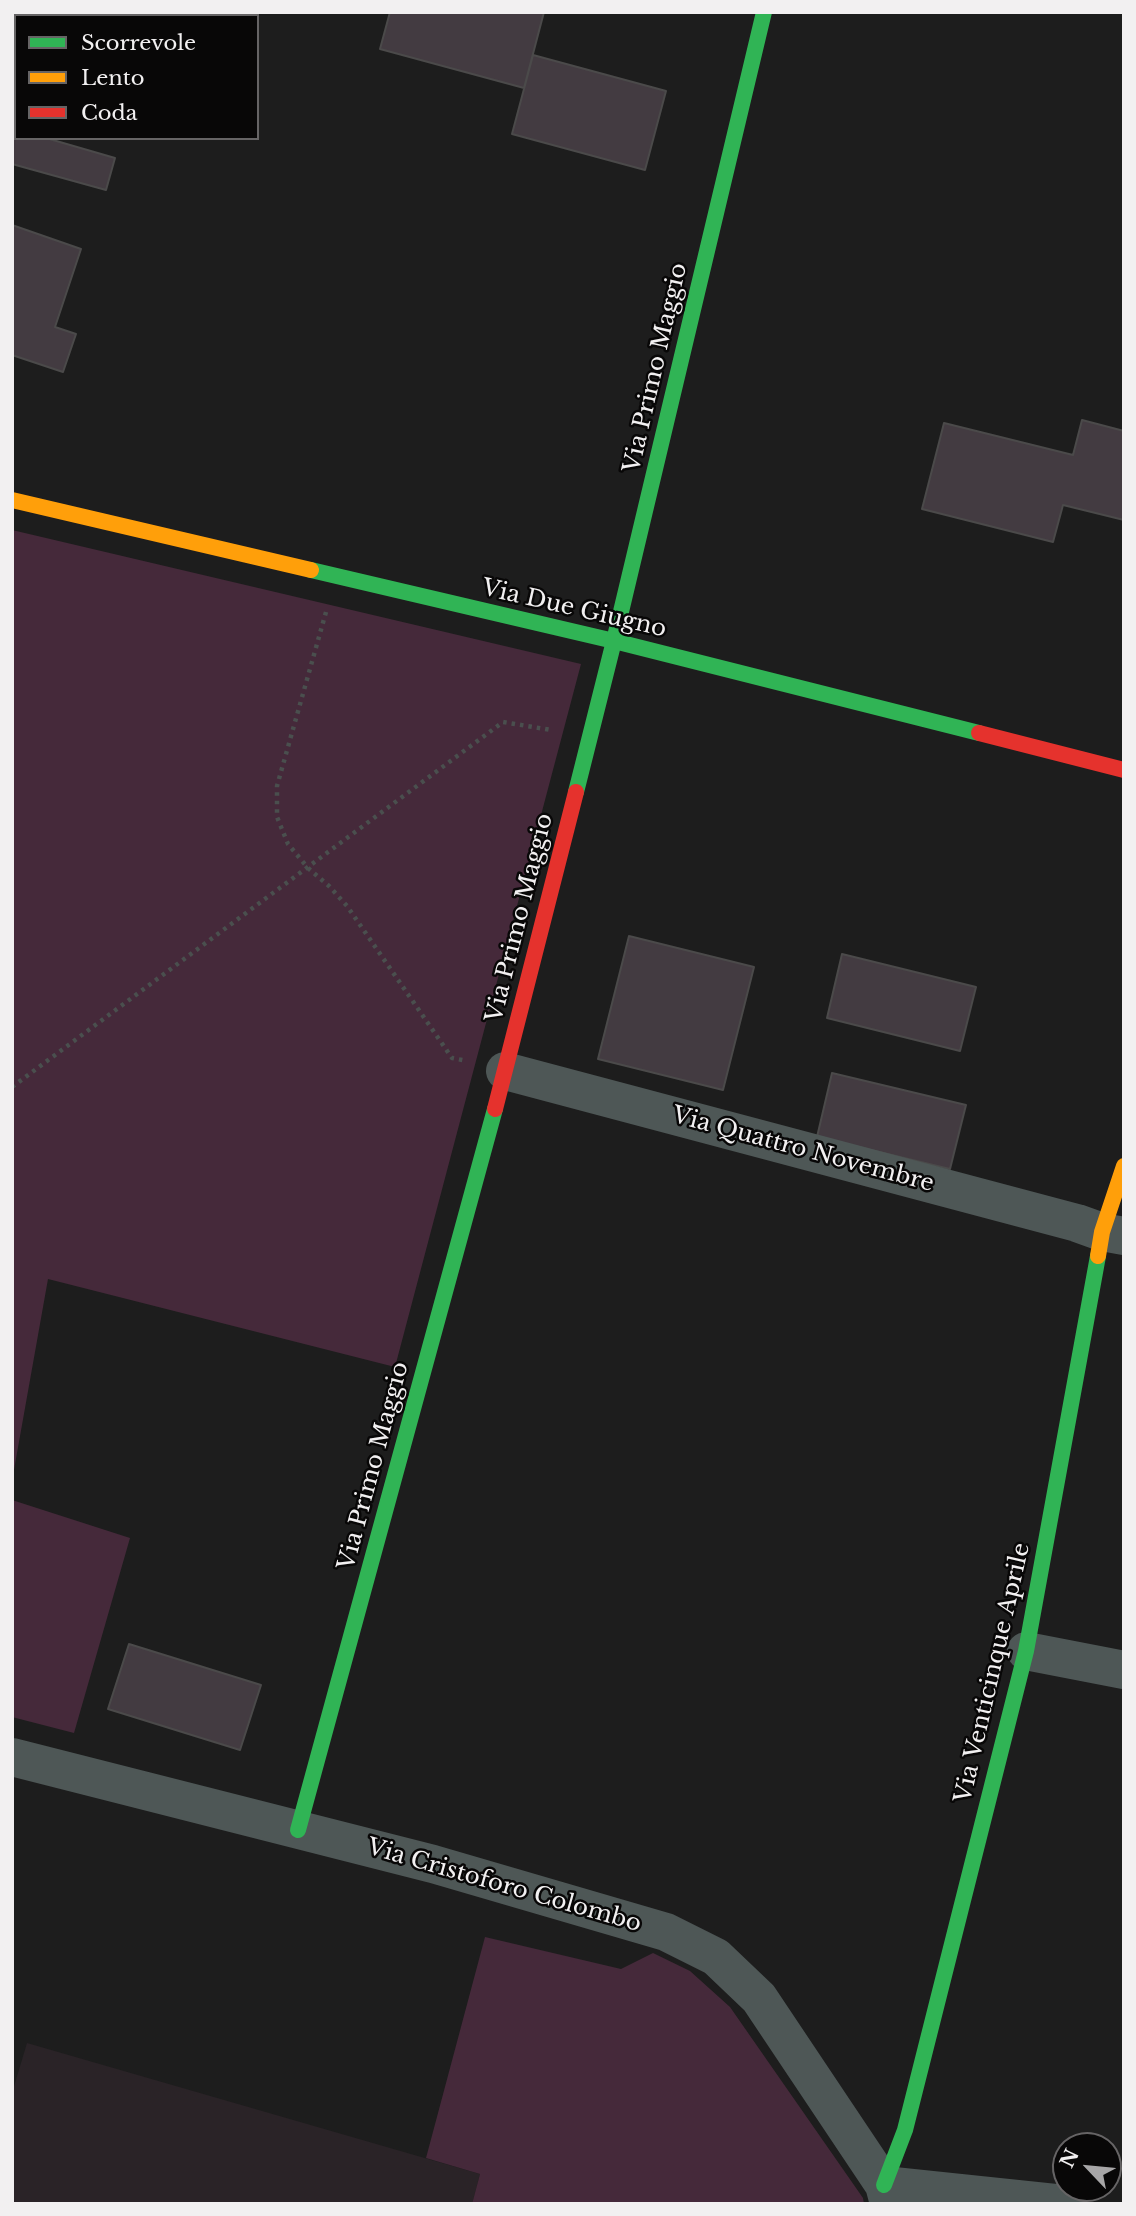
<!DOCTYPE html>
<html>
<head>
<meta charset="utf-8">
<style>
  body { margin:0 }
  #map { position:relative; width:1136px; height:2216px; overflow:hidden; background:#1d1d1d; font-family:"Libre Baskerville",serif }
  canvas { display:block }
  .frame { position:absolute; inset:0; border:14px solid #f2f0f1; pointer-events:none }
  .legend { position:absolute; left:14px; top:14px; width:245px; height:126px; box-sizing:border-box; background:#080707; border:2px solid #666465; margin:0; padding:9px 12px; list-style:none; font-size:21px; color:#f2f0f1 }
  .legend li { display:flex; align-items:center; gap:14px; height:35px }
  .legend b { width:35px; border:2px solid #666465 }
  .north { position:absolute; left:1052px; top:2132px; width:70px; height:70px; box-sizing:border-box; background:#080707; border:2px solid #666465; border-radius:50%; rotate:296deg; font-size:19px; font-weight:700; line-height:28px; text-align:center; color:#f2f0f1 }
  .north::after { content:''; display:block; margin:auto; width:24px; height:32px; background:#a7a6a7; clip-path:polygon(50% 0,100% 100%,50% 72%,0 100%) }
</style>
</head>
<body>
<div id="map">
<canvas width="1136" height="2216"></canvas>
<div class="frame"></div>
<ul class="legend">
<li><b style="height:9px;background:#30b455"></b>Scorrevole</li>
<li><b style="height:9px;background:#ff9f0a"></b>Lento</li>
<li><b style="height:9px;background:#e5322d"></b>Coda</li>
</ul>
<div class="north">N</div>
</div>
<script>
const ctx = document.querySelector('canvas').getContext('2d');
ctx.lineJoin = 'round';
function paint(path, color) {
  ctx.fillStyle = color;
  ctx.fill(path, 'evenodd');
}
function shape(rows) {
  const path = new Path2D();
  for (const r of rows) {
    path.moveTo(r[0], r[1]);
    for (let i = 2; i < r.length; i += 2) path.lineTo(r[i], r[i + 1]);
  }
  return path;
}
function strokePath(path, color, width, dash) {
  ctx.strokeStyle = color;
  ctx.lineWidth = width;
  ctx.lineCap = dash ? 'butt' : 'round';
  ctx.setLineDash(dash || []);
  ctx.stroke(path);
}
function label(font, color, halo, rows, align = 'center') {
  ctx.font = font + ' "Libre Baskerville",serif';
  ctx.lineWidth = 5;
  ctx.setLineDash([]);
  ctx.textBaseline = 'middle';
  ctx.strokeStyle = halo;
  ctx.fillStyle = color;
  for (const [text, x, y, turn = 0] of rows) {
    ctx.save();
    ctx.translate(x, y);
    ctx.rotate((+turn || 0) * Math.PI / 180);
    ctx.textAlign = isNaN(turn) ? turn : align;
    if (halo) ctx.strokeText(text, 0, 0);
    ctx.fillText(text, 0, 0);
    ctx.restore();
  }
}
const built = shape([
  [27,2043,480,2174,472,2204,12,2204,12,2093]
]);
const green = shape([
  [12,530,581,664,395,1367,48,1279,12,1481],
  [12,1500,130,1538,74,1733,12,1717],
  [485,1937,621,1969,653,1953,690,1971,730,2007,863,2198,864,2204,472,2204,480,2174,426,2158]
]);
const building = shape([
  [12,12,57,12,56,16,16,16,16,89,12,87,12,12],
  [390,12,544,12,524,88,380,49,390,12],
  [533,55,666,91,645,170,512,134,533,55],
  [12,129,16,130,16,138,46,138,115,158,106,190,12,164,12,129],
  [12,225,81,249,55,327,76,334,63,372,12,355,12,225],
  [1082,420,1124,431,1124,520,1063,505,1053,542,922,509,944,423,1073,455,1082,420],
  [629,936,754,967,723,1090,598,1059,629,936],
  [842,954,976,987,960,1051,827,1018,842,954],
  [832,1073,966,1105,950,1169,817,1137,832,1073],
  [129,1644,261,1685,240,1750,108,1709,129,1644]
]);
const path = shape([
  [326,612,277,786,277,817,288,844,308,868,329,886,347,906,452,1058,467,1061],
  [12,1087,503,722,551,730]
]);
const street = shape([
  [505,1071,1077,1223,1102,1232,1124,1236],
  [1026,1651,1124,1670],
  [12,1757,433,1864,666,1932,716,1957,759,1998,884,2185,889,2204],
  [884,2185,1065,2204]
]);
const fast = shape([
  [311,570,614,641,979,733],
  [576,792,614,641,764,12],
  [298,1830,495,1109],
  [884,2185,905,2130,1026,1651,1098,1256]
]);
const slow = shape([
  [12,500,311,570],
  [1098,1256,1102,1232,1124,1166]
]);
const jam = shape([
  [979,733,1124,770],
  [495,1109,576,792]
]);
const streetNames = [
  ["Via Primo Maggio",656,368,-77],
  ["Via Due Giugno",574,609,13],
  ["Via Primo Maggio",520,918,-76],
  ["Via Quattro Novembre",803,1150,15],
  ["Via Primo Maggio",374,1466,-75],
  ["Via Venticinque Aprile",993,1673,-77],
  ["Via Cristoforo Colombo",504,1886,16]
];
paint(built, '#2a2327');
paint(green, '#45293a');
paint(building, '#433b41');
strokePath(building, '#4b4a4a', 2);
strokePath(path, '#4a4f4e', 4.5, [3.5, 5]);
strokePath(street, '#4e5756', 38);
strokePath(fast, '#30b455', 16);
strokePath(slow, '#ff9f0a', 16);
strokePath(jam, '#e5322d', 16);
label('23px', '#f2f0f1', '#080707', streetNames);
</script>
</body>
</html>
